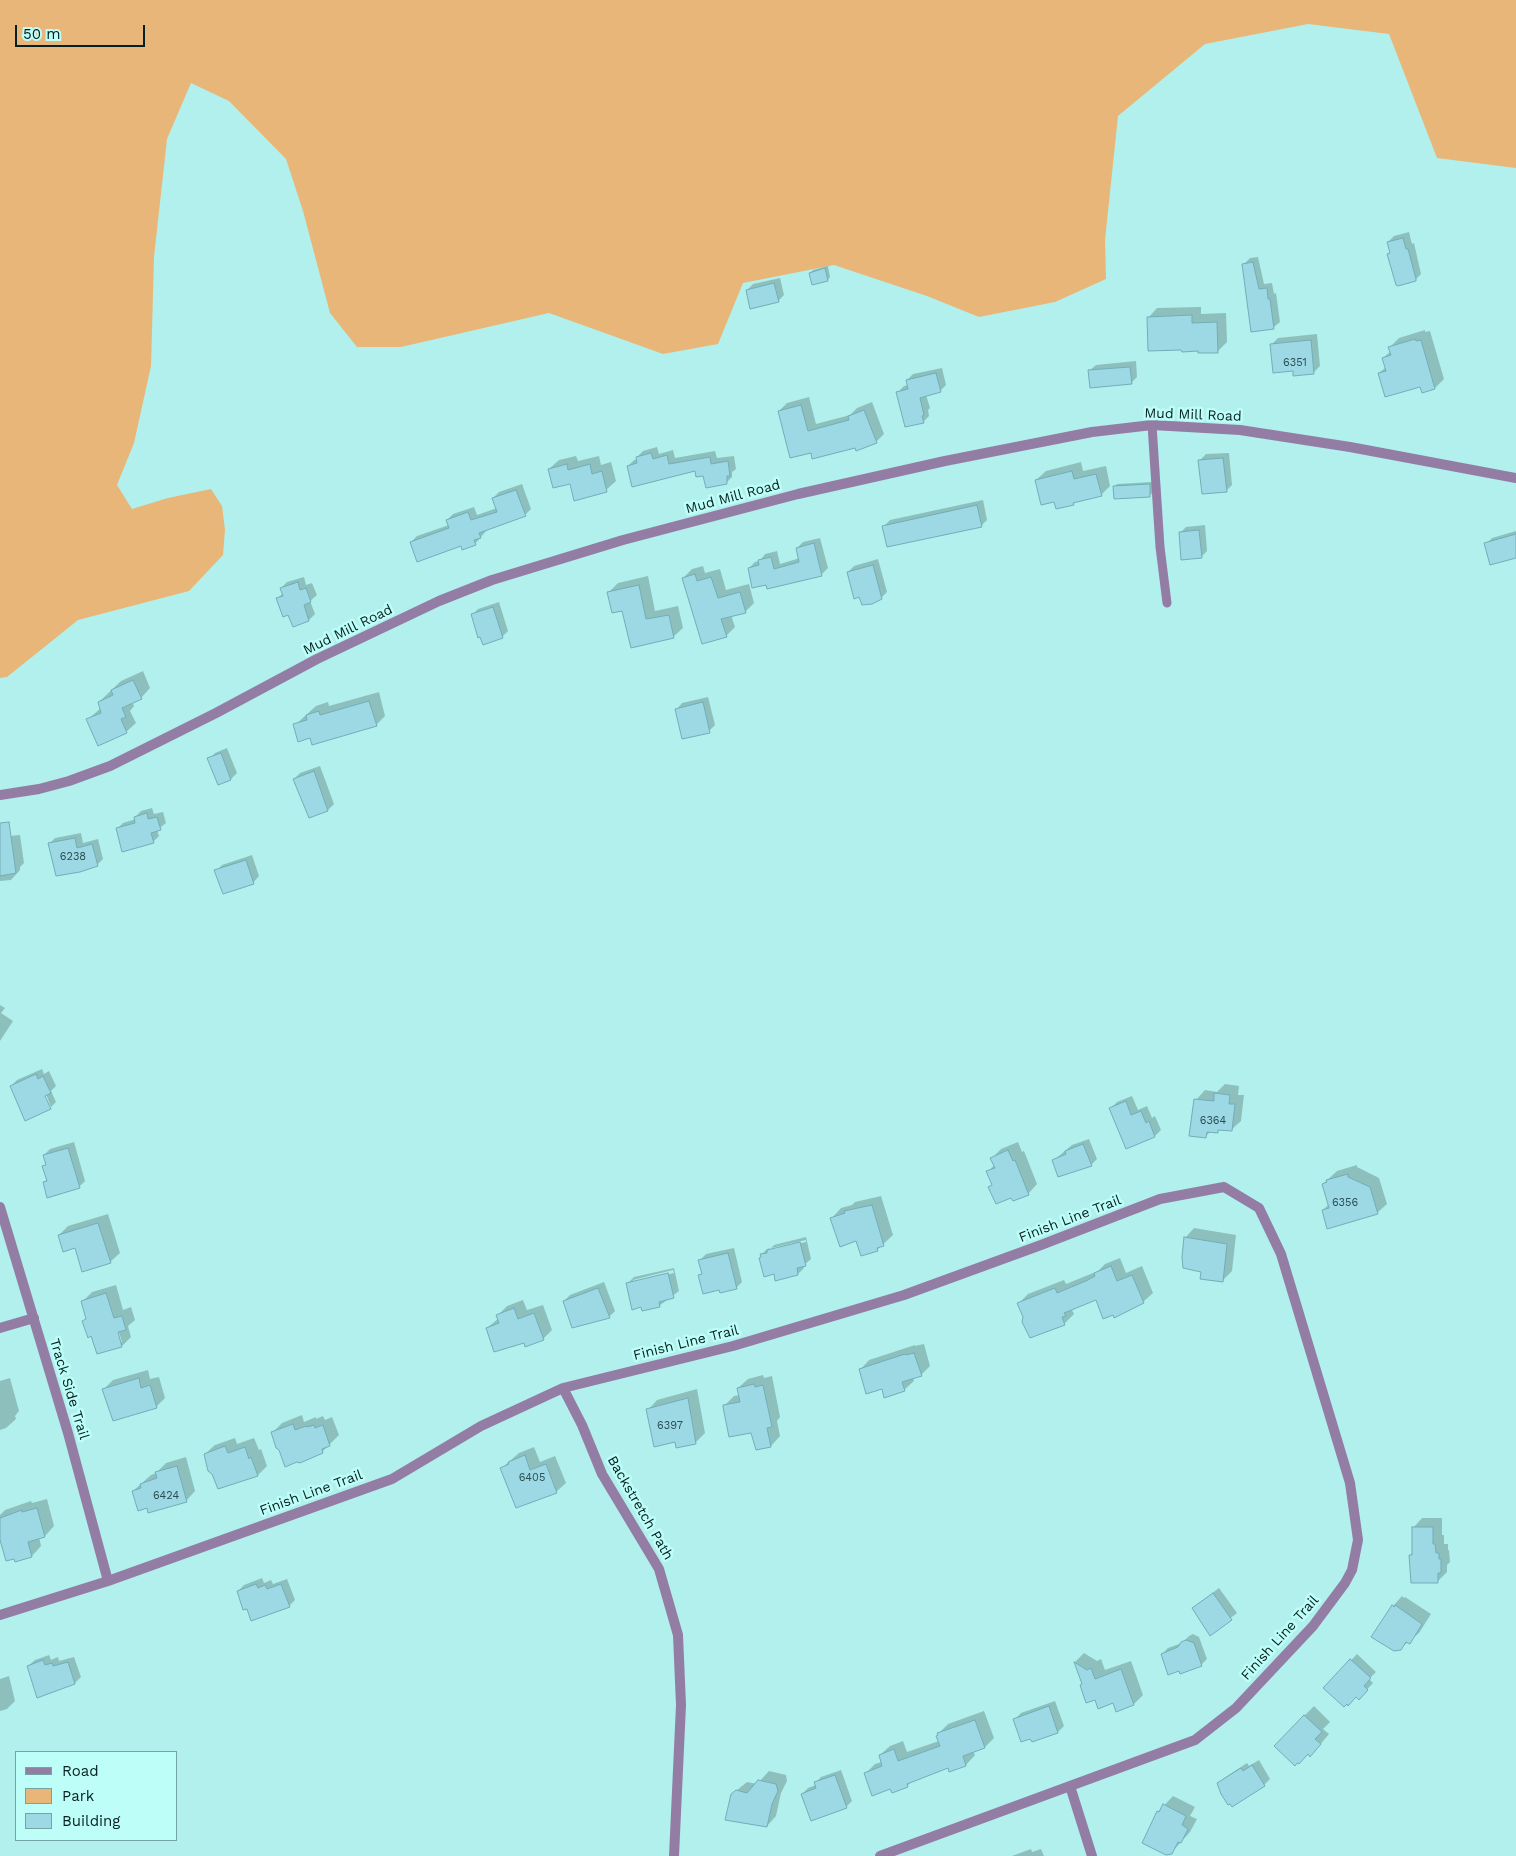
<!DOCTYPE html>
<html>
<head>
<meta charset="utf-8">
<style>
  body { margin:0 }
  #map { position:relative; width:1516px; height:1856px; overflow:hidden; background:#b1f0ec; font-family:"Work Sans",sans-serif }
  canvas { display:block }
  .legend { position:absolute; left:15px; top:1751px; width:162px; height:90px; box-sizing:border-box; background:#befef9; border:1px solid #74a5a2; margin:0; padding:6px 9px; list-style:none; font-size:15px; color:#06201f }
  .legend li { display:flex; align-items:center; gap:10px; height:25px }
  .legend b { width:25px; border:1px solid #74a5a2 }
  .scale { position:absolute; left:15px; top:25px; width:130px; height:22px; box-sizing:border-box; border:2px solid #06201f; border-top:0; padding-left:6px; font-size:15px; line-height:18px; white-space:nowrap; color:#06201f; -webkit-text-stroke:4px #befef9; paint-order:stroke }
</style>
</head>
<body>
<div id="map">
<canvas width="1516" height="1856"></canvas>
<ul class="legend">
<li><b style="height:6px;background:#947da5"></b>Road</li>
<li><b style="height:14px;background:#e9b679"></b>Park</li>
<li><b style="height:14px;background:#9cd9e5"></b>Building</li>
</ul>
<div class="scale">50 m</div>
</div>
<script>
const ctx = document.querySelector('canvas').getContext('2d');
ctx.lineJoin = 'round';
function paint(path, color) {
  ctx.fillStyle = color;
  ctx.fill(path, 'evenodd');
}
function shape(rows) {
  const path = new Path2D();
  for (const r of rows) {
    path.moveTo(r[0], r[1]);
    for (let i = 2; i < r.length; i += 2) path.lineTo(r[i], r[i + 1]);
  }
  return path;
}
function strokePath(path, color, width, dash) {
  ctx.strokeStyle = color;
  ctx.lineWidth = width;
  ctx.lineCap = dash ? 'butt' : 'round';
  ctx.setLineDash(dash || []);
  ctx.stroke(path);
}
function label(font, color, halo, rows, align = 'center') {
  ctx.font = font + ' "Work Sans",sans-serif';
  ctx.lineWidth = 5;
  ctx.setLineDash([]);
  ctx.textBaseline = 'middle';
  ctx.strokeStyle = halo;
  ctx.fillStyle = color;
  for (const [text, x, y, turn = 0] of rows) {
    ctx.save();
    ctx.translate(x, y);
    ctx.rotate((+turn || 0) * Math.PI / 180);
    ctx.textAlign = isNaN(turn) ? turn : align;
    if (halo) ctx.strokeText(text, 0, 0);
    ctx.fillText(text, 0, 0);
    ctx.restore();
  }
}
const green = shape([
  [0,0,1516,0,1516,168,1437,158,1389,34,1308,24,1205,44,1118,116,1105,240,1106,279,1055,302,979,317,927,296,834,265,743,283,718,344,663,354,549,313,401,347,357,347,330,313,303,211,286,159,229,101,191,83,167,139,154,257,151,366,134,443,117,485,132,509,168,498,211,489,222,506,225,530,223,555,189,591,78,620,7,677,0,678]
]);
const shadow = shape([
  [1409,232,1412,244,1414,243,1421,274,1415,280,1391,252,1388,242,1394,236],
  [1258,257,1264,284,1272,283,1274,294,1276,293,1280,322,1274,327,1252,330,1244,264,1250,258],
  [828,266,830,277,828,280,813,284,810,273,813,270],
  [780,278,784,295,778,301,747,290,753,284],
  [1201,307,1201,314,1226,313,1227,342,1218,351,1199,349,1148,318,1157,308],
  [1425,330,1425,332,1430,331,1444,379,1435,388,1379,373,1386,367,1383,358,1391,351,1390,347,1399,338],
  [1317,334,1320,366,1314,372,1294,370,1272,344,1278,338],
  [1136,361,1137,377,1131,383,1089,371,1096,365],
  [942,368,946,385,940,391,926,395,930,408,928,410,929,416,923,422,898,392,904,386,909,385,907,380,913,374],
  [809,397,816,424,850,415,857,408,872,402,884,434,876,442,855,447,811,451,779,411,787,403],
  [657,447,659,454,673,450,675,458,715,451,717,458,734,456,736,469,732,472,732,477,726,483,704,475,696,469,628,466,634,460,638,459,637,457,643,451],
  [1229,453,1232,485,1226,491,1200,460,1206,454],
  [576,456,578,461,599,456,601,465,611,462,616,481,606,490,571,483,549,469,559,460],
  [1081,462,1083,471,1106,466,1110,486,1101,495,1076,501,1073,504,1055,500,1036,480,1046,471],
  [1152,482,1153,493,1150,495,1114,487,1117,484],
  [522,484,531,509,525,515,486,529,486,531,475,544,411,542,417,536,449,525,447,520,453,514,474,507,477,515,497,508,493,498,499,492],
  [983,500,987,520,981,526,884,526,890,520],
  [1205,525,1207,551,1201,557,1180,533,1186,527],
  [1516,531,1516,556,1486,544,1492,538],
  [820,538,828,568,822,574,767,584,749,568,755,562,760,561,765,554,777,551,780,564,800,558,797,548,803,542],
  [878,559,887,592,881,598,848,572,854,566],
  [703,566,705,573,720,569,726,590,749,584,754,603,745,612,731,615,735,627,726,636,683,578,692,569],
  [648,576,655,611,678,606,683,628,673,637,623,609,609,592,618,583],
  [304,577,306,585,312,583,317,595,310,601,315,614,309,620,289,613,277,599,283,593,281,588,287,582],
  [499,602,508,631,502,637,472,615,478,609],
  [143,671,150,688,141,698,132,702,134,706,130,711,136,723,126,732,87,720,101,708,99,702,121,681],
  [379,692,385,716,376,725,311,737,295,725,316,706,328,702,329,706],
  [708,697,715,725,709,731,676,710,682,703],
  [227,748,237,773,231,779,219,783,209,759,215,753],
  [320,766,334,804,328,810,310,817,294,779,300,773],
  [152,808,154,814,163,812,166,823,157,830,159,836,153,842,117,829,123,823,136,819,135,817,141,811],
  [81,833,83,843,98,839,103,859,97,865,49,844,55,838],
  [20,835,24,863,20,867,20,870,11,880,0,881,0,837],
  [252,855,259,876,253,883,216,871,222,865],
  [0,1005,5,1008,1,1013,13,1021,0,1041],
  [42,1069,44,1074,49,1071,56,1086,51,1091,56,1102,51,1107,44,1089,42,1090,50,1108,11,1086,17,1080],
  [1225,1084,1239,1086,1238,1095,1244,1095,1241,1121,1231,1130,1220,1129,1217,1132,1211,1131,1206,1136,1196,1100,1205,1090,1217,1092],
  [1132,1096,1138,1110,1147,1106,1152,1118,1155,1116,1161,1130,1155,1136,1127,1147,1111,1108,1117,1102],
  [1089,1139,1097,1159,1091,1165,1053,1161,1072,1145],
  [74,1142,85,1181,79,1187,44,1183,47,1179,44,1167,47,1164,44,1155,50,1149],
  [1018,1142,1022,1152,1024,1151,1037,1184,1028,1194,990,1187,993,1184,988,1172,994,1165,992,1158,1001,1149],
  [1357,1165,1357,1167,1379,1178,1387,1204,1377,1213,1323,1210,1329,1204,1323,1184,1337,1171],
  [881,1196,893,1235,877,1250,857,1240,832,1218,841,1208,852,1205,855,1202],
  [108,1214,120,1253,110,1262,76,1247,59,1235,68,1226],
  [1194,1228,1236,1235,1232,1271,1223,1280,1203,1271,1185,1238],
  [806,1237,811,1259,803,1266,804,1268,798,1274,774,1273,762,1256,761,1255,767,1249,770,1248,767,1251,806,1242,806,1240,771,1248,774,1245],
  [734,1248,742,1282,736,1288,720,1288,700,1276,703,1273,700,1260,706,1254],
  [1120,1258,1126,1273,1142,1266,1153,1293,1143,1302,1096,1298,1071,1308,1074,1314,1064,1324,1025,1317,1019,1303,1028,1294,1064,1280,1066,1284,1098,1271,1105,1264],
  [674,1268,679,1291,659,1306,628,1283,634,1277],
  [673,1270,674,1273,633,1282,633,1280],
  [604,1282,615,1311,609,1317,564,1301,570,1295],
  [116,1285,123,1310,131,1307,135,1320,128,1326,131,1337,122,1346,84,1321,87,1318,82,1302,92,1292],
  [117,1326,122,1342,119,1342,115,1327],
  [523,1300,527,1310,543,1305,552,1330,543,1339,524,1341,487,1328,499,1318,498,1315,507,1306],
  [924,1344,930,1366,921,1375,913,1378,914,1381,904,1390,860,1370,869,1360,915,1345,915,1346],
  [148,1370,150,1379,159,1377,165,1398,156,1407,104,1389,113,1380],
  [763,1375,764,1378,772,1376,780,1417,777,1421,780,1436,771,1446,752,1432,724,1406,734,1396,740,1395,738,1388,748,1379],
  [10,1378,19,1411,15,1416,16,1419,6,1428,0,1430,0,1381],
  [697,1389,705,1433,695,1443,676,1440,648,1410,657,1400],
  [302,1415,304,1422,316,1417,316,1419,323,1416,325,1420,332,1417,339,1435,322,1452,273,1432,282,1423],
  [235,1438,237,1444,254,1438,259,1450,261,1449,267,1466,258,1475,218,1487,205,1454,215,1445],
  [534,1447,540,1462,555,1456,566,1483,556,1492,502,1468,519,1453],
  [186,1457,195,1491,186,1501,148,1507,133,1491,151,1475,156,1473,166,1463],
  [47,1499,54,1526,45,1536,39,1537,41,1546,32,1556,15,1557,0,1535,0,1515,5,1510,31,1501,32,1503],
  [1422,1518,1442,1518,1442,1535,1444,1535,1444,1544,1448,1544,1448,1550,1449,1550,1450,1562,1447,1565,1447,1572,1437,1582,1410,1555,1413,1553,1413,1528],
  [262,1578,264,1583,271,1580,273,1584,287,1579,295,1600,289,1606,248,1607,238,1591,244,1585],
  [1219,1588,1237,1613,1210,1634,1193,1608],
  [1402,1596,1404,1598,1405,1597,1431,1614,1419,1633,1401,1648,1393,1606],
  [1193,1634,1199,1637,1207,1659,1201,1665,1162,1654,1168,1648,1182,1643,1189,1636],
  [1084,1653,1097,1661,1101,1659,1105,1670,1131,1661,1143,1695,1134,1704,1095,1698,1083,1683,1075,1662],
  [1357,1654,1376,1672,1369,1679,1373,1683,1359,1698,1325,1688],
  [49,1655,51,1660,58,1657,59,1661,74,1657,81,1677,75,1683,37,1696,28,1666,35,1660],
  [9,1676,15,1701,7,1709,0,1711,0,1679],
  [1055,1701,1064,1726,1058,1732,1015,1719,1021,1713],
  [1314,1706,1330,1722,1323,1729,1329,1734,1319,1746,1308,1753,1275,1746],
  [984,1711,994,1738,985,1747,973,1751,975,1755,966,1765,949,1767,913,1780,907,1786,891,1787,865,1774,875,1764,882,1762,880,1755,890,1746,903,1741,907,1752,939,1741,939,1733,948,1724],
  [1259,1760,1270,1779,1264,1785,1218,1784,1224,1778,1247,1763,1249,1766],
  [841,1770,852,1801,846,1807,802,1794,808,1788,816,1785,815,1783,821,1777],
  [769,1771,786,1775,787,1781,781,1793,776,1816,767,1826,732,1794,747,1782,757,1784],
  [1173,1796,1195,1807,1190,1816,1197,1819,1190,1832,1172,1852,1158,1812],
  [1031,1849,1032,1852,1041,1849,1044,1856,1012,1856]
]);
const building = shape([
  [1403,238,1406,249,1408,249,1416,279,1416,281,1398,286,1396,285,1387,254,1390,253,1387,242,1403,238],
  [1253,262,1259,289,1267,288,1268,299,1270,299,1274,329,1251,332,1242,264,1253,262],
  [825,268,828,281,812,285,809,273,825,268],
  [774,283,779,302,750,309,746,290,774,283],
  [1192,315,1192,323,1217,322,1218,353,1198,353,1198,351,1182,352,1181,350,1148,351,1147,317,1192,315],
  [1415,339,1416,341,1421,340,1435,389,1422,393,1420,387,1385,397,1378,373,1386,371,1382,358,1391,355,1388,347,1415,339],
  [1311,340,1314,374,1293,376,1293,371,1273,373,1270,344,1311,340],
  [1130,367,1132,384,1090,388,1088,370,1130,367],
  [936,373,941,392,920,398,924,415,922,416,924,423,905,427,896,392,908,389,906,380,936,373],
  [801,405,808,431,849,420,848,416,864,410,877,443,856,451,855,448,812,459,811,453,790,458,778,411,801,405],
  [651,453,653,459,667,455,669,464,710,457,711,464,728,461,730,476,727,476,727,484,706,488,703,476,696,477,695,471,632,487,627,466,637,463,636,457,651,453],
  [1223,458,1227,492,1202,494,1198,460,1223,458],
  [567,464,568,470,590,464,592,474,602,471,607,492,574,501,570,484,553,488,548,469,567,464],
  [1072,471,1074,479,1096,474,1102,496,1073,503,1074,505,1056,509,1054,502,1041,505,1035,480,1072,471],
  [1150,484,1150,497,1114,499,1113,486,1150,484],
  [516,490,526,516,479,533,481,538,474,540,476,545,462,550,461,546,417,562,410,542,449,528,446,520,468,512,471,520,497,512,492,498,516,490],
  [977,505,982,527,887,547,882,526,977,505],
  [1199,530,1202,558,1181,560,1179,532,1199,530],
  [1516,534,1516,558,1490,565,1484,543,1516,534],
  [814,543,822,576,767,589,766,585,752,588,748,568,759,565,758,560,771,557,774,569,799,562,796,548,814,543],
  [873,565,882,599,872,604,862,605,859,597,854,599,847,572,873,565],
  [695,574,697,581,711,577,718,598,740,592,746,613,721,619,727,637,702,644,682,578,695,574],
  [298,582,300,590,306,588,311,602,304,605,309,621,293,627,288,615,283,617,276,598,283,596,280,588,298,582],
  [639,585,646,619,669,615,674,638,631,648,622,611,612,613,607,592,639,585],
  [493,607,503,638,483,645,480,637,478,638,471,614,493,607],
  [133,680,142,699,122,708,126,717,121,719,127,733,98,746,86,719,101,713,98,702,113,695,111,690,133,680],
  [369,701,377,726,312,745,310,738,298,742,293,724,307,720,306,715,319,711,320,715,369,701],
  [703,702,710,733,682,739,675,709,703,702],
  [221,753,231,780,218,785,207,758,221,753],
  [314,771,328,811,309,818,293,779,314,771],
  [147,813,148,819,157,817,161,830,151,833,154,843,122,852,116,828,135,823,134,817,147,813],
  [9,822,16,873,0,876,0,823,9,822],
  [75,838,77,848,92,844,98,866,80,872,56,876,48,843,75,838],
  [246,860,254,884,223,894,214,870,246,860],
  [36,1074,38,1079,43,1076,51,1093,45,1096,51,1109,25,1121,10,1086,36,1074],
  [1214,1093,1230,1095,1229,1104,1235,1104,1232,1131,1218,1130,1218,1133,1207,1132,1206,1138,1189,1136,1194,1099,1214,1101,1214,1093],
  [1126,1101,1131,1115,1141,1111,1146,1123,1149,1121,1155,1137,1126,1149,1109,1108,1126,1101],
  [1083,1144,1092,1166,1058,1177,1052,1160,1066,1154,1065,1151,1083,1144],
  [68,1148,80,1188,47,1198,43,1182,47,1181,42,1166,46,1165,43,1155,68,1148],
  [1008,1150,1013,1161,1015,1160,1029,1195,1013,1201,1011,1198,996,1204,988,1187,992,1185,986,1171,995,1168,990,1158,1008,1150],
  [1348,1174,1348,1177,1370,1187,1378,1214,1327,1229,1322,1210,1329,1208,1322,1184,1327,1182,1326,1180,1348,1174],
  [872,1205,884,1246,877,1248,878,1251,861,1256,856,1241,840,1247,830,1218,845,1213,844,1211,872,1205],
  [98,1223,111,1263,82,1272,75,1248,63,1252,58,1235,98,1223],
  [1184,1237,1227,1244,1223,1282,1200,1279,1201,1272,1183,1268,1182,1257,1184,1237],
  [800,1242,806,1266,797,1268,798,1275,775,1281,774,1274,764,1277,759,1258,761,1257,760,1254,767,1253,767,1250,800,1242],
  [728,1253,737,1289,720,1293,719,1290,703,1294,698,1275,702,1274,698,1260,728,1253],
  [1111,1266,1117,1281,1132,1275,1144,1303,1114,1318,1113,1315,1103,1319,1096,1300,1064,1313,1066,1316,1062,1317,1065,1325,1030,1338,1022,1322,1023,1317,1017,1303,1055,1288,1057,1293,1088,1280,1095,1276,1094,1273,1111,1266],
  [668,1273,674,1298,659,1302,660,1307,642,1311,641,1307,632,1310,626,1283,668,1273],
  [598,1288,610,1318,572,1328,563,1301,598,1288],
  [106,1293,114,1318,122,1316,126,1330,118,1332,122,1347,97,1354,91,1336,88,1338,82,1321,86,1319,81,1301,106,1293],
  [514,1308,518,1319,534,1313,544,1340,525,1347,524,1343,494,1352,486,1328,499,1323,496,1315,514,1308],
  [914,1353,922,1376,902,1382,905,1391,884,1398,882,1389,866,1394,859,1369,905,1354,906,1355,914,1353],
  [139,1378,141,1388,150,1385,157,1408,113,1421,102,1389,139,1378],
  [754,1384,755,1387,763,1385,772,1427,767,1428,771,1447,756,1450,751,1433,729,1437,723,1407,723,1405,740,1402,737,1388,754,1384],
  [688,1398,696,1444,676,1448,675,1442,654,1447,646,1409,688,1398],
  [293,1424,295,1430,306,1426,307,1427,314,1425,315,1428,323,1425,330,1446,322,1449,323,1453,300,1463,297,1462,285,1467,279,1450,276,1448,271,1432,293,1424],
  [225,1446,228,1453,245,1447,249,1459,251,1457,258,1476,218,1489,212,1474,208,1471,204,1454,225,1446],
  [525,1455,530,1470,546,1464,557,1493,516,1508,500,1468,509,1464,508,1462,525,1455],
  [177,1466,187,1502,148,1513,147,1508,138,1511,132,1491,141,1488,140,1484,157,1478,155,1472,177,1466],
  [37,1508,45,1537,28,1542,32,1557,15,1562,14,1559,6,1561,0,1540,0,1518,22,1510,22,1512,37,1508],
  [1412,1527,1433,1527,1433,1544,1435,1544,1436,1553,1439,1553,1439,1559,1441,1559,1441,1573,1438,1573,1438,1583,1411,1583,1409,1555,1412,1555,1412,1527],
  [256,1584,258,1588,265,1585,267,1589,281,1584,290,1607,251,1621,247,1609,243,1610,237,1591,256,1584],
  [1213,1593,1232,1620,1210,1636,1192,1608,1213,1593],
  [1392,1605,1394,1607,1395,1605,1422,1624,1410,1644,1406,1642,1401,1650,1394,1651,1371,1637,1392,1605],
  [1186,1640,1194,1643,1202,1666,1180,1674,1179,1671,1168,1675,1161,1654,1178,1647,1181,1642,1186,1640],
  [1350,1659,1371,1678,1364,1686,1368,1690,1359,1700,1356,1697,1348,1706,1347,1704,1344,1707,1323,1688,1350,1659],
  [43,1660,45,1665,52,1663,53,1666,68,1662,75,1684,37,1698,27,1666,43,1660],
  [1074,1662,1087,1670,1091,1668,1095,1679,1121,1669,1134,1705,1116,1712,1113,1703,1098,1709,1095,1700,1086,1703,1080,1685,1082,1684,1074,1662],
  [1049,1706,1058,1733,1032,1742,1030,1739,1021,1742,1013,1719,1049,1706],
  [1304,1715,1322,1732,1315,1739,1321,1744,1310,1757,1308,1754,1299,1764,1297,1763,1295,1766,1274,1746,1304,1715],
  [975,1720,985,1748,963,1756,966,1766,949,1772,948,1768,907,1784,908,1787,892,1793,890,1789,872,1796,864,1773,882,1766,879,1755,894,1749,898,1761,940,1746,936,1736,938,1735,937,1733,975,1720],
  [1252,1765,1265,1786,1232,1807,1230,1804,1228,1805,1221,1794,1217,1783,1241,1768,1243,1771,1252,1765],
  [835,1775,847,1808,811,1821,801,1794,816,1788,814,1782,835,1775],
  [758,1780,776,1784,778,1791,772,1804,767,1827,725,1820,731,1794,736,1790,747,1793,758,1780],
  [1163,1804,1186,1816,1182,1825,1188,1829,1181,1843,1178,1842,1172,1854,1166,1855,1142,1843,1157,1811,1159,1812,1163,1804]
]);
const lane = shape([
  [1152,425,1160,547,1167,603]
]);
const street = shape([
  [0,795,39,789,69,781,110,766,216,713,317,659,439,601,492,580,623,540,798,494,945,461,1092,432,1152,425,1240,430,1350,447,1516,478],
  [0,1207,68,1433,108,1581],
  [0,1328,34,1318],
  [563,1388,582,1425,602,1474,659,1569,678,1635,681,1705,674,1856],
  [0,1615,108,1581,392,1479,481,1426,563,1388,733,1346,904,1295,1041,1245,1160,1199,1224,1187,1259,1208,1281,1254,1350,1483,1358,1540,1352,1570,1345,1583,1313,1626,1236,1708,1195,1740,880,1856],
  [1070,1786,1092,1856]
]);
const numberNames = [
  ["6351",1295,363],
  ["6238",73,857],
  ["6364",1213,1121],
  ["6356",1345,1203],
  ["6397",670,1426],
  ["6405",532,1478],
  ["6424",166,1496]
];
const streetNames = [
  ["Mud Mill Road",1193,415,2],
  ["Mud Mill Road",733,497,-15],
  ["Mud Mill Road",348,630,-26],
  ["Finish Line Trail",1070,1219,-21],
  ["Finish Line Trail",686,1343,-14],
  ["Track Side Trail",69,1389,73],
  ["Finish Line Trail",311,1493,-20],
  ["Backstretch Path",640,1508,60],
  ["Finish Line Trail",1280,1638,-48]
];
paint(green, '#e9b679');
paint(shadow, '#0003');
paint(building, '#9cd9e5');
strokePath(building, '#71adb8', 1);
strokePath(lane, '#947da5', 9);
strokePath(street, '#947da5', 10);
label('11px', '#2c4e50', null, numberNames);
label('14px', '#06201f', '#befef9', streetNames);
</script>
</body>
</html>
